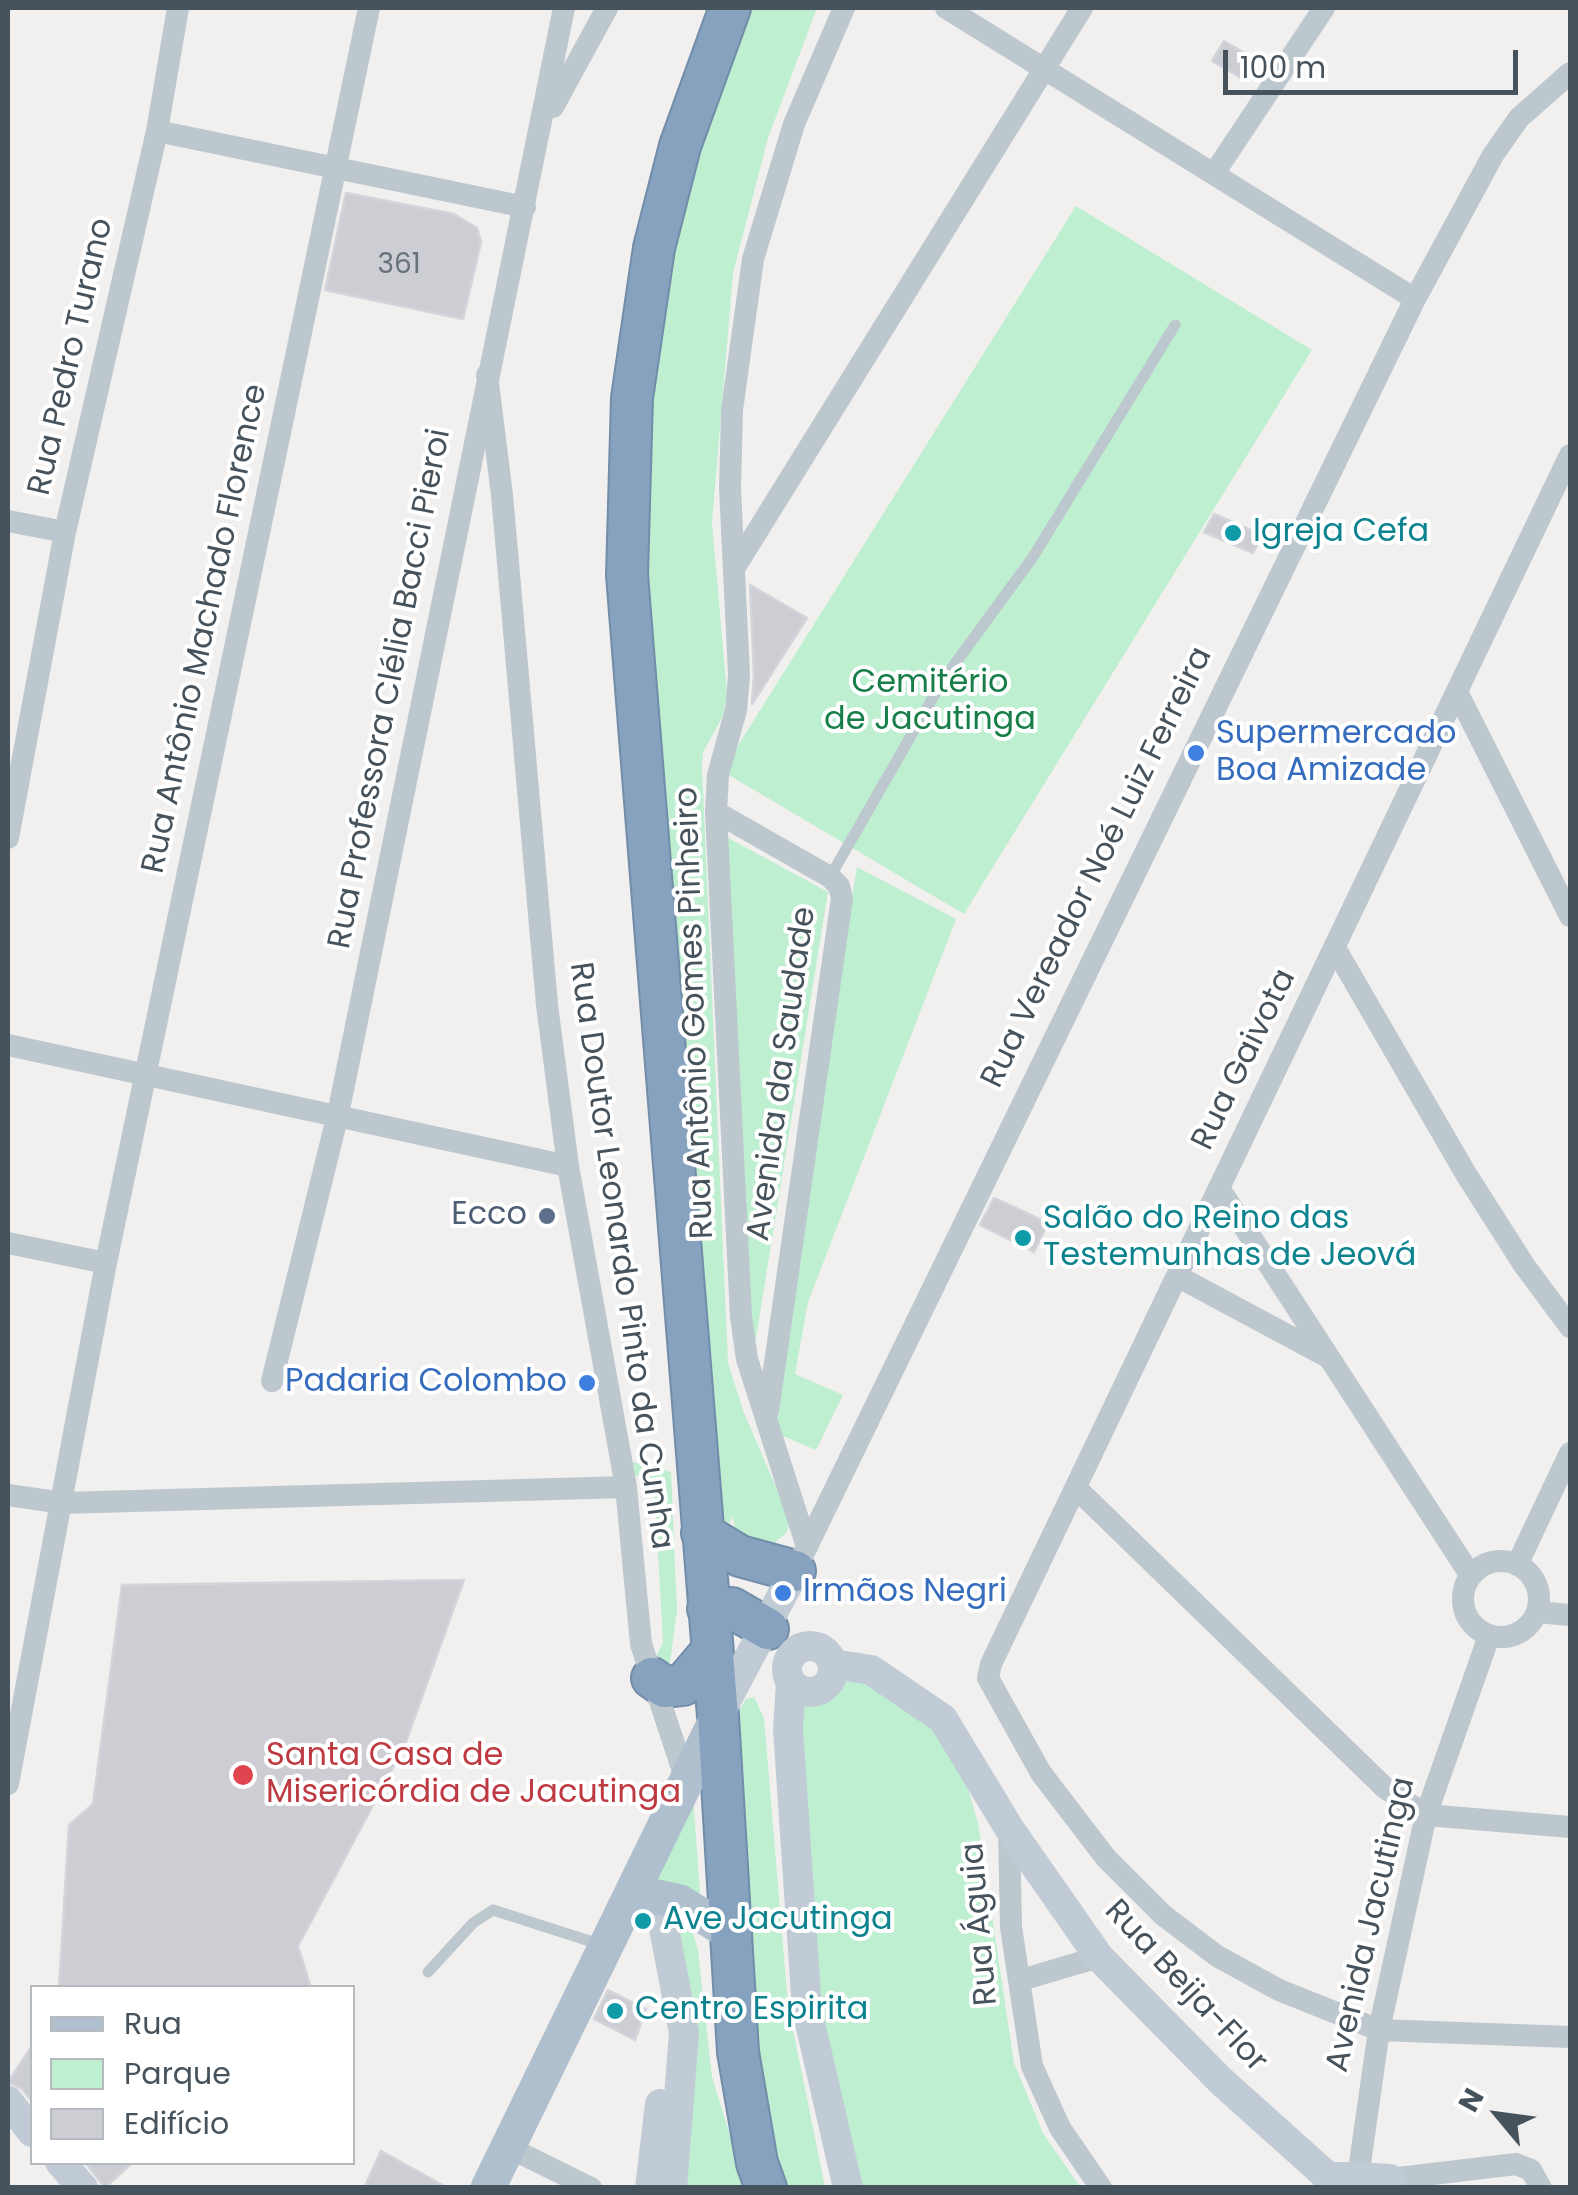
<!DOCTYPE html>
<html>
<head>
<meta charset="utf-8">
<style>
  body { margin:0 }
  #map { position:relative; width:1578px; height:2195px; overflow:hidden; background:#f2efef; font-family:Poppins,sans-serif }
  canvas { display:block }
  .frame { position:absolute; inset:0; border:10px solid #47535c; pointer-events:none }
  .legend { position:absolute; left:30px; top:1985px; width:325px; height:180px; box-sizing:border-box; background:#fff; border:2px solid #b5babe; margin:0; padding:12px 18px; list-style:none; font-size:30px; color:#47535c }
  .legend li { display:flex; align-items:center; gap:20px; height:50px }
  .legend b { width:50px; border:2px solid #b5babe }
  .north { position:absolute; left:1448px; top:2065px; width:100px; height:100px; -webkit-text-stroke:8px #fff; paint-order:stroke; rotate:299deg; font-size:28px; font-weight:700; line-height:40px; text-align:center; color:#47535c }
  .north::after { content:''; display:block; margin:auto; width:35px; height:45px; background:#47535c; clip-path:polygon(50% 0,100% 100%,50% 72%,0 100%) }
  .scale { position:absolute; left:1223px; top:50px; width:295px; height:45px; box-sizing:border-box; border:5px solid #47535c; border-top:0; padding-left:12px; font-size:30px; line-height:35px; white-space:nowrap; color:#47535c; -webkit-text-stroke:8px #fff; paint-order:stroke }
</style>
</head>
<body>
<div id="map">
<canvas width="1578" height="2195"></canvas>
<div class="frame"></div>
<ul class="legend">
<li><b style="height:12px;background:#afbfce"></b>Rua</li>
<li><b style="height:28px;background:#beefd0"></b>Parque</li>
<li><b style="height:28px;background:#ccced4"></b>Edifício</li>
</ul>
<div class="north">N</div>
<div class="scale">100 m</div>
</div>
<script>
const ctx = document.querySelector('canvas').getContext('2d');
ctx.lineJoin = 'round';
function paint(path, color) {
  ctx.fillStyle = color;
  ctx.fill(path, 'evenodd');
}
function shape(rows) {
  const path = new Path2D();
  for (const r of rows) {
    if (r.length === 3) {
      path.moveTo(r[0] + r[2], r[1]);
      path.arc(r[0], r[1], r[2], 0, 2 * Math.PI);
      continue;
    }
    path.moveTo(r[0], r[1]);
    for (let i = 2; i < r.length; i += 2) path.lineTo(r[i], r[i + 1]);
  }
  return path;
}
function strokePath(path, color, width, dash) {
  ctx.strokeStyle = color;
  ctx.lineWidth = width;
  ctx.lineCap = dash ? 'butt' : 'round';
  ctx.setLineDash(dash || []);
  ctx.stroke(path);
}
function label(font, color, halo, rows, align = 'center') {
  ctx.font = font + ' Poppins,sans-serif';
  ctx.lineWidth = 8;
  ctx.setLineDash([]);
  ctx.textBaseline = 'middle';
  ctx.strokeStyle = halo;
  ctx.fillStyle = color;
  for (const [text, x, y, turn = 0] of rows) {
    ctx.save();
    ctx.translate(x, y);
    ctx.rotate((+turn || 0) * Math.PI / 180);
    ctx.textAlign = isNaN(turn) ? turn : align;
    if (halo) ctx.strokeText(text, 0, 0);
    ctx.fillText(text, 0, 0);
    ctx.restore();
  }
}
const green = shape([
  [748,8,817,8,768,138,733,273,712,523,727,693,723,716,703,752,702,767,728,1363,744,1413,790,1519,787,1532,769,1548,736,1536,733,1516,727,1527,715,1512,645,550,649,392,683,186],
  [1076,206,1312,350,964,914,722,771],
  [719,833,828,892,751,1369],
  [857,867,956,919,808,1302,795,1374,843,1395,816,1450,766,1429],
  [621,1459,671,1472,677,1611,669,1669,649,1670,663,1643,654,1482,622,1470],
  [846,1674,909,1699,961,1765,978,1823,1014,2063,1043,2133,1080,2187,859,2187,818,2023,794,1706,818,1684],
  [754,1697,764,1718,788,2005,825,2187,779,2187,749,2067,737,1714,746,1699],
  [693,1796,701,1906,659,1883,654,1873],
  [674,1918,693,1933,698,1950,712,2077,746,2187,668,2187]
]);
const building = shape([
  [1224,41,1257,60,1245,80,1212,61,1224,41],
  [346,193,454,214,477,228,481,242,463,319,325,290,346,193],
  [1214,514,1262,535,1253,553,1204,532,1214,514],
  [750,585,807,618,752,704,754,674,750,585],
  [994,1198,1048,1223,1034,1252,980,1225,994,1198],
  [464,1580,404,1747,298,1946,311,1988,59,1988,69,1825,93,1804,122,1585,464,1580],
  [608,1990,646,2009,635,2040,594,2019,608,1990],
  [32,2046,32,2102,22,2089,8,2082,32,2046],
  [381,2151,448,2188,364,2188,381,2151],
  [85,2162,133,2162,105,2188,85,2162]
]);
const lane = shape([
  [830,877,943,680,1033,557,1175,325],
  [428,1972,473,1923,493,1910,602,1945]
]);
const street = shape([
  [946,8,1415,299],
  [553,107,607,8],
  [157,131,525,207],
  [1215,172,1324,8],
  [487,375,502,495,547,1005,568,1166,626,1487,641,1644,686,1780],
  [1570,455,991,1664,988,1678,1041,1773,1106,1858,1163,1915,1217,1956,1279,1990,1379,2030,1570,2037],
  [8,521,65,532],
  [735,567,1082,8],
  [1457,692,1570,916],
  [716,812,830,877,839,886,842,898,768,1411],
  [8,838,65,532,157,131,178,8],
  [1335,948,1466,1174,1524,1265,1570,1327],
  [8,1045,568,1166],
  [1219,1188,1471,1576],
  [8,1243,106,1263],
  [1177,1276,1326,1356],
  [272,1381,338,1114,564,8],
  [1077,1489,1385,1788,1426,1815,1570,1827],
  [8,1495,63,1503,626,1487],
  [807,1547,747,1359,741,1317,716,812,718,775,736,710,739,675,730,488,732,410,753,259,794,124,844,8],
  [1501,1599,38],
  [1517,1565,1570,1453],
  [795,1571,1415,299,1493,155,1519,118,1570,73],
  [1537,1612,1570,1615],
  [8,1784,106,1263,369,8],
  [1009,1828,1011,1927,1032,2066,1060,2128,1101,2188],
  [1021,1980,1099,1957],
  [508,2147,591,2188],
  [1358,2177,1379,2030,1426,1815,1489,1636],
  [1390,2179,1516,2164,1531,2170,1541,2188]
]);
const secondary = shape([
  [810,1669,23],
  [833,1664,871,1670,943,1719,1009,1828,1099,1957,1221,2081,1328,2177],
  [791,1683,788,1729,807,2010,848,2188],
  [718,1716,795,1571],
  [658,1897,684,2033,672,2188],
  [8,2101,32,2132],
  [60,2162,83,2188],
  [650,2188,660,2104],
  [1328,2188,1328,2177,1358,2177,1390,2179,1388,2188]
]);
const primary = shape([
  [628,1901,658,1897,680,1902,730,1933],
  [488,2188,718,1716]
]);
const highway = shape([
  [730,8,680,146,654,248,632,398,627,575,718,1716,738,2052,757,2163,766,2188],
  [702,1533,740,1556,795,1571],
  [708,1609,732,1608,768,1629],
  [652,1678,665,1687,683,1685,711,1652]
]);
const markers = [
  [1233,533,10,"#0f9aa8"],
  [1196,753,10,"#3f7fe0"],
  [547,1216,10,"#5c6f8a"],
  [1023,1238,10,"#0f9aa8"],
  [587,1383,10,"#3f7fe0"],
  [783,1593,10,"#3f7fe0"],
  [243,1775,12,"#e0444e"],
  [643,1921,10,"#0f9aa8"],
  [615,2011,10,"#0f9aa8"]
];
const numberNames = [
  ["361",399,266]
];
const streetNames = [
  ["Rua Pedro Turano",72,357,-77],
  ["Rua Antônio Machado Florence",206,629,-78],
  ["Rua Professora Clélia Bacci Pieroi",391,689,-79],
  ["Rua Vereador Noé Luiz Ferreira",1098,868,-64],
  ["Rua Antônio Gomes Pinheiro",696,1013,-92],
  ["Rua Gaivota",1245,1060,-64],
  ["Avenida da Saudade",783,1074,-82],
  ["Rua Doutor Leonardo Pinto da Cunha",620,1256,82],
  ["Rua Águia",981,1924,-95],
  ["Avenida Jacutinga",1372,1925,-77],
  ["Rua Beija-Flor",1185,1987,47]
];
const cultureNames = [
  ["Igreja Cefa",1253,533],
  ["Salão do Reino das",1043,1220],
  ["Testemunhas de Jeová",1043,1257],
  ["Ave Jacutinga",663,1921],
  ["Centro Espirita",635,2011]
];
const parkNames = [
  ["Cemitério",930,684],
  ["de Jacutinga",930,721]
];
const shopNames = [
  ["Supermercado",1216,735],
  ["Boa Amizade",1216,772],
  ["Padaria Colombo",567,1383,"right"],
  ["Irmãos Negri",803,1593]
];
const serviceNames = [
  ["Ecco",527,1216]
];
const healthNames = [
  ["Santa Casa de",266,1757],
  ["Misericórdia de Jacutinga",266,1794]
];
paint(green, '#beefd0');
paint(building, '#ccced4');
strokePath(building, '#d3d5db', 2.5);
strokePath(highway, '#728da9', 44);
strokePath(lane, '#bdc7ce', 11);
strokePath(street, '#bdc7ce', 22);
strokePath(secondary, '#c0cbd6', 30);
strokePath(primary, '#afbfce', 35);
strokePath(highway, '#87a2be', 40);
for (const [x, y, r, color] of markers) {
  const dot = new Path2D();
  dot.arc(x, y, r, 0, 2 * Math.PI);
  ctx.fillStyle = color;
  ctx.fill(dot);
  strokePath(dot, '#fff', 4);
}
label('28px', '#68727a', null, numberNames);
label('32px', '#47535c', '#fff', streetNames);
label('32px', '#0d838f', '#fff', cultureNames, 'left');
label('32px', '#177e4a', '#fff', parkNames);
label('32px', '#366cbe', '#fff', shopNames, 'left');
label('32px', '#4e5e75', '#fff', serviceNames, 'right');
label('32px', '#be3a42', '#fff', healthNames, 'left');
</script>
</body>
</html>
